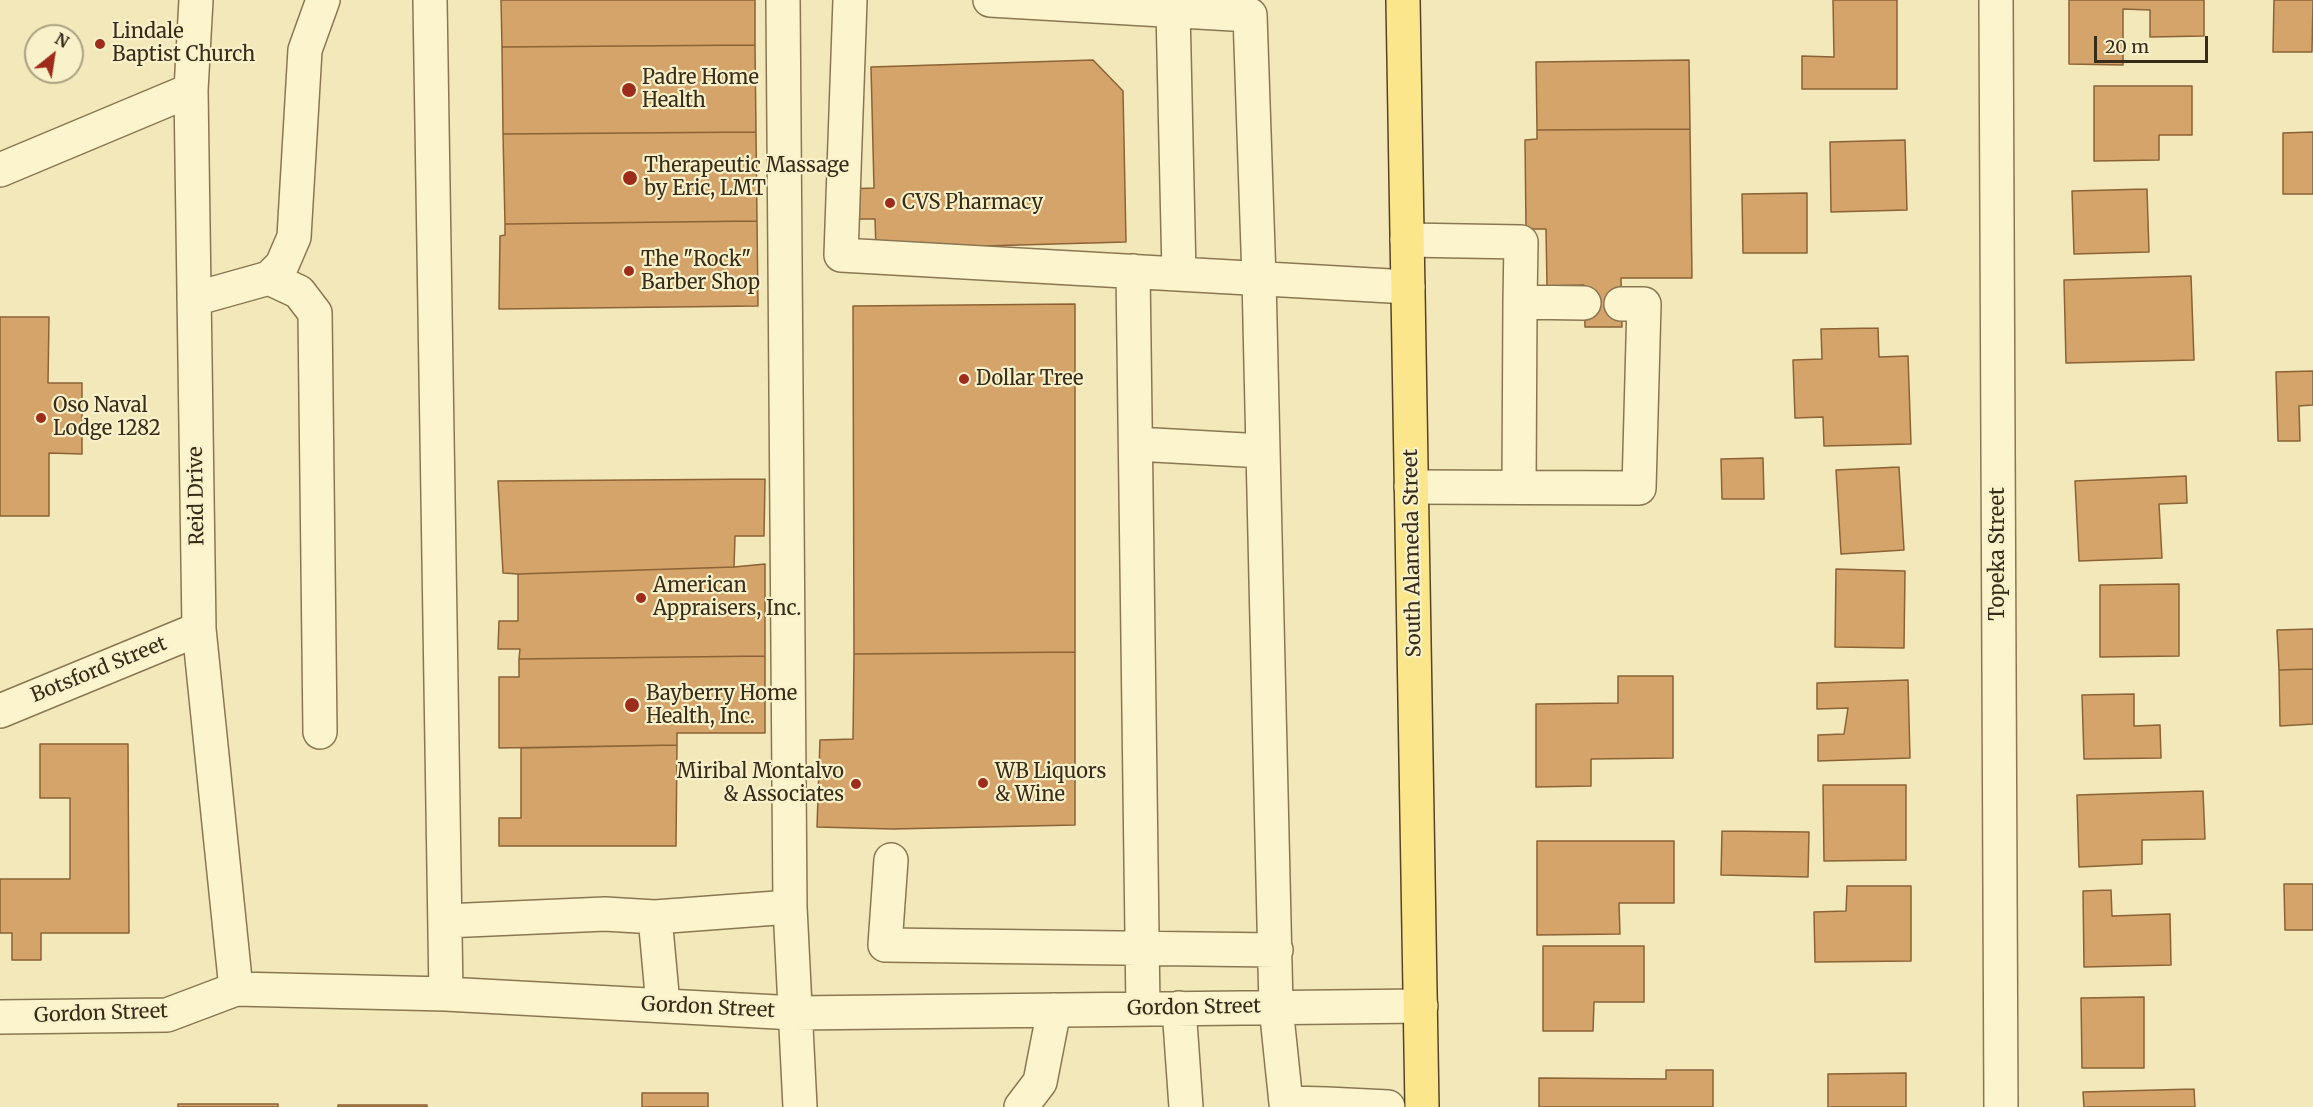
<!DOCTYPE html>
<html>
<head>
<meta charset="utf-8">
<style>
  body { margin:0 }
  #map { position:relative; width:2313px; height:1107px; overflow:hidden; background:#f2e8b9; font-family:Merriweather,serif }
  canvas { display:block }
  .north { position:absolute; left:24px; top:24px; width:60px; height:60px; box-sizing:border-box; background:#f9f1c9; border:2px solid #aba283; border-radius:50%; rotate:30deg; font-size:16px; font-weight:700; line-height:24px; text-align:center; color:#372b19 }
  .north::after { content:''; display:block; margin:auto; width:21px; height:27px; background:#9e2c1d; clip-path:polygon(50% 0,100% 100%,50% 72%,0 100%) }
  .scale { position:absolute; left:2094px; top:36px; width:114px; height:27px; box-sizing:border-box; border:3px solid #372b19; border-top:0; padding-left:8px; font-size:18px; line-height:21px; white-space:nowrap; color:#372b19; -webkit-text-stroke:4px #f9f1c9; paint-order:stroke }
</style>
</head>
<body>
<div id="map">
<canvas width="2313" height="1107"></canvas>
<div class="north">N</div>
<div class="scale">20 m</div>
</div>
<script>
const ctx = document.querySelector('canvas').getContext('2d');
ctx.lineJoin = 'round';
function paint(path, color) {
  ctx.fillStyle = color;
  ctx.fill(path, 'evenodd');
}
function shape(rows) {
  const path = new Path2D();
  for (const r of rows) {
    path.moveTo(r[0], r[1]);
    for (let i = 2; i < r.length; i += 2) path.lineTo(r[i], r[i + 1]);
  }
  return path;
}
function strokePath(path, color, width, dash) {
  ctx.strokeStyle = color;
  ctx.lineWidth = width;
  ctx.lineCap = dash ? 'butt' : 'round';
  ctx.setLineDash(dash || []);
  ctx.stroke(path);
}
function label(font, color, halo, rows, align = 'center') {
  ctx.font = font + ' Merriweather,serif';
  ctx.lineWidth = 4.5;
  ctx.setLineDash([]);
  ctx.textBaseline = 'middle';
  ctx.strokeStyle = halo;
  ctx.fillStyle = color;
  for (const [text, x, y, turn = 0] of rows) {
    ctx.save();
    ctx.translate(x, y);
    ctx.rotate((+turn || 0) * Math.PI / 180);
    ctx.textAlign = isNaN(turn) ? turn : align;
    if (halo) ctx.strokeText(text, 0, 0);
    ctx.fillText(text, 0, 0);
    ctx.restore();
  }
}
const building = shape([
  [501,0,755,0,755,45,502,47,501,0],
  [1833,0,1897,0,1897,89,1802,89,1802,56,1834,57,1833,0],
  [2069,0,2204,0,2204,36,2150,37,2150,10,2123,9,2123,65,2069,64,2069,0],
  [2274,0,2313,0,2312,52,2273,52,2274,0],
  [755,45,756,132,503,134,502,47,755,45],
  [1093,60,1123,91,1126,242,876,249,875,219,847,219,847,189,874,188,871,67,1093,60],
  [1689,60,1690,129,1537,130,1536,62,1689,60],
  [2094,86,2192,86,2192,135,2159,135,2159,160,2094,161,2094,86],
  [1690,129,1692,278,1621,278,1622,327,1585,327,1584,285,1547,286,1546,229,1526,229,1525,140,1537,139,1537,130,1690,129],
  [756,132,757,221,505,224,503,134,756,132],
  [2313,132,2313,194,2283,194,2283,133,2313,132],
  [1905,140,1907,210,1831,212,1830,142,1905,140],
  [2147,189,2149,252,2074,254,2072,191,2147,189],
  [1807,193,1807,253,1743,253,1742,194,1807,193],
  [757,221,758,306,499,309,500,236,505,235,505,224,757,221],
  [2191,276,2194,360,2066,363,2064,280,2191,276],
  [1075,304,1075,652,854,654,853,306,1075,304],
  [0,317,49,317,48,383,82,383,82,454,49,453,49,516,0,516,0,317],
  [1878,328,1879,357,1908,356,1911,444,1824,446,1823,417,1795,418,1793,360,1822,359,1821,329,1878,328],
  [2313,371,2313,405,2299,406,2300,441,2278,441,2276,372,2313,371],
  [1763,458,1764,499,1722,499,1721,459,1763,458],
  [1899,467,1904,550,1841,554,1836,470,1899,467],
  [2186,476,2187,503,2159,504,2162,558,2079,561,2075,481,2186,476],
  [765,479,764,536,735,536,734,567,518,574,503,573,498,481,765,479],
  [765,564,765,656,519,659,520,649,498,649,499,621,518,621,518,574,734,567,765,564],
  [1836,569,1905,571,1904,648,1835,647,1836,569],
  [2179,584,2179,656,2100,657,2100,585,2179,584],
  [2313,629,2313,669,2279,670,2277,630,2313,629],
  [1075,652,1075,825,893,829,817,827,820,740,853,739,854,654,1075,652],
  [765,656,765,733,677,733,677,745,499,748,499,677,519,677,519,659,765,656],
  [2313,669,2313,724,2280,726,2279,670,2313,669],
  [1618,676,1673,676,1673,758,1591,759,1591,786,1536,787,1536,704,1618,703,1618,676],
  [1908,680,1910,758,1818,761,1818,735,1844,734,1848,708,1817,709,1817,683,1908,680],
  [2134,694,2134,726,2160,725,2161,758,2084,759,2082,695,2134,694],
  [40,744,128,744,129,933,41,933,41,960,12,960,12,933,0,933,0,879,70,879,70,798,40,798,40,744],
  [677,745,676,846,499,846,499,818,521,818,521,748,677,745],
  [1823,785,1906,785,1906,860,1824,861,1823,785],
  [2203,791,2205,839,2142,840,2142,864,2079,867,2077,795,2203,791],
  [1722,831,1809,832,1808,877,1721,875,1722,831],
  [1537,841,1674,841,1674,903,1619,903,1620,934,1537,935,1537,841],
  [2284,884,2313,884,2313,930,2285,930,2284,884],
  [1847,886,1911,886,1911,961,1815,962,1814,912,1846,911,1847,886],
  [2111,890,2112,916,2170,914,2171,965,2084,967,2083,891,2111,890],
  [1543,946,1644,946,1644,1002,1594,1002,1593,1031,1543,1031,1543,946],
  [2144,997,2144,1068,2082,1068,2081,998,2144,997],
  [1666,1070,1713,1070,1713,1107,1539,1107,1539,1078,1666,1079,1666,1070],
  [1906,1073,1906,1107,1828,1107,1828,1074,1906,1073],
  [2194,1089,2195,1107,2084,1107,2083,1092,2194,1089],
  [642,1093,708,1093,708,1107,642,1107,642,1093],
  [178,1104,278,1104,278,1107,178,1107,178,1104],
  [338,1105,427,1105,427,1107,338,1107,338,1105]
]);
const minor = shape([
  [196,0,191,90,199,629,236,989],
  [430,0,446,994],
  [783,0,790,907,800,1107],
  [850,0,841,255,1408,287],
  [990,0,1250,15,1259,279,1276,1007,1286,1103,1327,1104,1327,1107],
  [1996,0,2001,1107],
  [1173,10,1179,274],
  [0,170,191,90],
  [1407,240,1521,242,1520,302],
  [1133,271,1143,1009],
  [269,278,299,292,315,313,320,732],
  [194,299,269,278,282,265,294,237,305,50,323,0],
  [1136,444,1263,451],
  [1411,487,1639,488,1644,304,1621,304],
  [1519,487,1520,302,1584,303],
  [0,711,199,629],
  [891,860,885,945,1276,950],
  [655,917,790,907],
  [445,921,605,914,655,917,663,1005],
  [1179,1008,1186,1107],
  [0,1017,167,1015,236,989,446,994,795,1013,1421,1006],
  [1327,1104,1388,1107],
  [1021,1107,1040,1082,1054,1010]
]);
const major = shape([
  [1403,0,1422,1107]
]);
const markers = [
  [100,44,6,"#9e2c1d"],
  [629,90,8,"#9e2c1d"],
  [630,178,8,"#9e2c1d"],
  [890,203,6,"#9e2c1d"],
  [629,271,6,"#9e2c1d"],
  [964,379,6,"#9e2c1d"],
  [41,418,6,"#9e2c1d"],
  [641,598,6,"#9e2c1d"],
  [632,705,8,"#9e2c1d"],
  [983,783,6,"#9e2c1d"],
  [856,784,6,"#9e2c1d"]
];
const poiNames = [
  ["Lindale",112,32],
  ["Baptist Church",112,55],
  ["Padre Home",642,78],
  ["Health",642,101],
  ["Therapeutic Massage",644,166],
  ["by Eric, LMT",644,189],
  ["CVS Pharmacy",902,203],
  ["The \"Rock\"",641,260],
  ["Barber Shop",641,283],
  ["Dollar Tree",976,379],
  ["Oso Naval",53,406],
  ["Lodge 1282",53,429],
  ["American",653,586],
  ["Appraisers, Inc.",653,609],
  ["Bayberry Home",646,694],
  ["Health, Inc.",646,717],
  ["Miribal Montalvo",844,772,"right"],
  ["& Associates",844,795,"right"],
  ["WB Liquors",995,772],
  ["& Wine",995,795]
];
const streetNames = [
  ["Reid Drive",197,496,-91],
  ["South Alameda Street",1413,553,-91],
  ["Topeka Street",1998,554,-90],
  ["Botsford Street",99,670,-22],
  ["Gordon Street",708,1008,3],
  ["Gordon Street",1194,1008,-1],
  ["Gordon Street",101,1014,-2]
];
paint(building, '#d4a46b');
strokePath(building, '#8b6336', 1.5);
strokePath(minor, '#8a7752', 36);
strokePath(major, '#564328', 36);
strokePath(minor, '#fcf4cd', 33);
strokePath(major, '#fbe68b', 33);
for (const [x, y, r, color] of markers) {
  const dot = new Path2D();
  dot.arc(x, y, r, 0, 2 * Math.PI);
  ctx.fillStyle = color;
  ctx.fill(dot);
  strokePath(dot, '#f9f1c9', 2);
}
label('20px', '#372b19', '#f9f1c9', poiNames, 'left');
label('20px', '#372b19', '#f9f1c9', streetNames);
</script>
</body>
</html>
